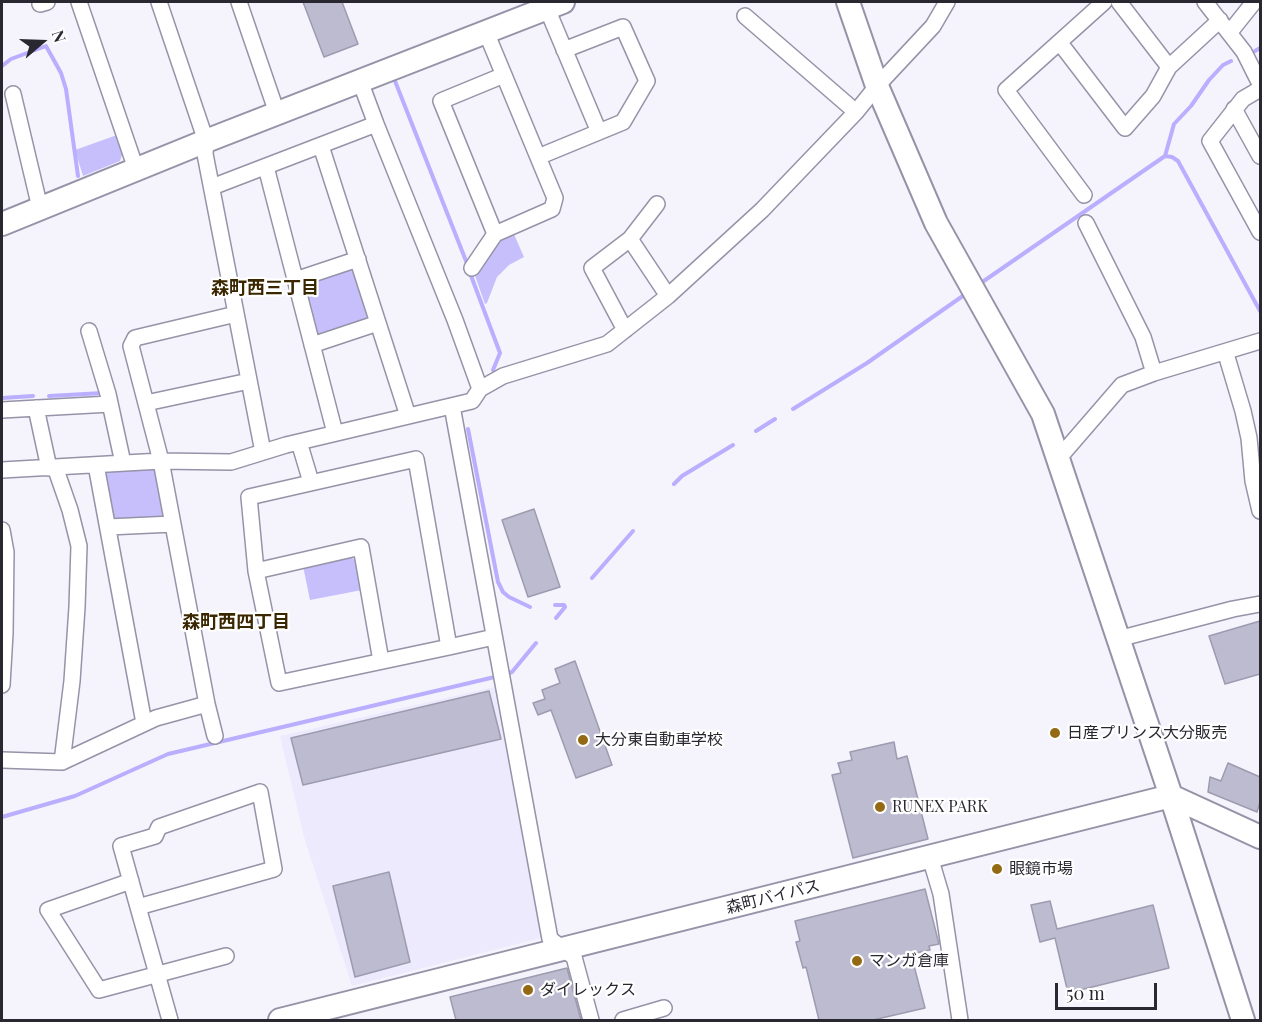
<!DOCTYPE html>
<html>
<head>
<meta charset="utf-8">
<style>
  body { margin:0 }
  #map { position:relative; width:1262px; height:1022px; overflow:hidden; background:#f5f4fd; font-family:"Playfair Display",serif }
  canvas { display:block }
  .frame { position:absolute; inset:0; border:3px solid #292830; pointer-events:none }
  .north { position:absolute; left:12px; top:12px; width:60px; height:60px; -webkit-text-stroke:4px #fff; paint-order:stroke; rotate:71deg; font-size:16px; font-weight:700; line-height:24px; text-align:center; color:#292830 }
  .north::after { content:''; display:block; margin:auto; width:21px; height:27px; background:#292830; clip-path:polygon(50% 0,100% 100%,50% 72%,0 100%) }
  .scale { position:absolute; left:1055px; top:983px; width:102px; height:27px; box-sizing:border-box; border:3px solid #292830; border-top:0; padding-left:8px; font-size:18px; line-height:21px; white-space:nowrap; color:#292830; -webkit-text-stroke:4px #fff; paint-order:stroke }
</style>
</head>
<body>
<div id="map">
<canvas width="1262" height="1022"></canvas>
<div class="frame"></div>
<div class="north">N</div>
<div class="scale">50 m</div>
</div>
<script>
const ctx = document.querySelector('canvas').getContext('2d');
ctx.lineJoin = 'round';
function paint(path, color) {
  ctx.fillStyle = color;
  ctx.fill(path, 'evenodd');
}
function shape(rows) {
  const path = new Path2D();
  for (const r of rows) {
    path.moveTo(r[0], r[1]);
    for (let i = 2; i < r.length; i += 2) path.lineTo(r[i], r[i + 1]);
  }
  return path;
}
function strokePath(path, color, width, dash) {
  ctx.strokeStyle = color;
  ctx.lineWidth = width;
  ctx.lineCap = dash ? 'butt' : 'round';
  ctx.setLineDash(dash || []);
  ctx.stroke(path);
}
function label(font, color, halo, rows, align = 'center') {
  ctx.font = font + ' "Playfair Display","Noto Sans JP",serif';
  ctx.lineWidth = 4.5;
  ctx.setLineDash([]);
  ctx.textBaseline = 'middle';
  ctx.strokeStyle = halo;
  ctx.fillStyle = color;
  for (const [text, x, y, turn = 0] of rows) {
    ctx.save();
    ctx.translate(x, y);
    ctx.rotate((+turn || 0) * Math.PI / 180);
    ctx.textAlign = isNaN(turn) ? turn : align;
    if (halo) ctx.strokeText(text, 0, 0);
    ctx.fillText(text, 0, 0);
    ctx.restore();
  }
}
const built = shape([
  [494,687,541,938,352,986,304,837,280,736]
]);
const green = shape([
  [117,135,123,152,120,161,83,176,75,150],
  [513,232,524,257,509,265,497,277,487,303,485,304,474,273,498,239],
  [349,267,354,269,369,316,367,322,320,337,317,335,304,286,305,281],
  [156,468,165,516,160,521,113,519,105,475,108,470],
  [349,556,358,562,362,590,310,600,303,566]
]);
const stream = shape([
  [1255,51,1260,48],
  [2,66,11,59,46,46,61,73,66,89,78,176],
  [395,81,468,266],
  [1165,156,1174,124,1191,106,1209,80,1223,65,1231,61],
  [470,273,500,353,493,370],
  [978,285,1165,156,1172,157,1178,161,1260,311],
  [49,396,103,393],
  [2,398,33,396],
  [793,409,867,363,967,293],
  [468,429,498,582,503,592,509,597,530,607],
  [756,431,775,419],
  [674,484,682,476,733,445],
  [592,578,633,531],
  [555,605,564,605,565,607,556,618],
  [506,674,512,672,536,643],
  [2,817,75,796,168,754,499,676]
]);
const building = shape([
  [303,2,342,2,358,44,324,57,303,2],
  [534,509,560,587,528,597,502,520,534,509],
  [1260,621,1260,674,1225,684,1209,636,1260,621],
  [575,661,612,765,576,778,551,710,538,715,533,703,545,699,542,690,560,683,555,669,575,661],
  [489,691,501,739,303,785,291,738,489,691],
  [894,742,897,759,907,756,928,839,853,858,832,775,841,773,838,763,852,760,850,752,894,742],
  [1228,763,1260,777,1260,802,1257,812,1208,792,1210,777,1221,781,1228,763],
  [389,872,410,962,355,977,333,886,389,872],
  [925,889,939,944,929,946,930,950,911,954,925,1008,873,1020,819,1020,806,967,803,968,796,942,800,941,795,921,925,889],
  [1050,901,1057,929,1153,905,1169,968,1068,993,1055,938,1040,942,1031,905,1050,901],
  [567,968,581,1020,456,1020,450,997,567,968]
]);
const street = shape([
  [79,2,136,169],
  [159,2,206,141,205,154,263,452],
  [239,2,277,113],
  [547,2,551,18,599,132],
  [1119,2,1169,67],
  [1205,2,1244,52,1260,84],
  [40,4,47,2],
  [745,16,856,112],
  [486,32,555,198,552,209,495,234,441,101,504,75],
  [1230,32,1254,2],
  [1060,43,1125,128,1153,96,1169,67,1220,20],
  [360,81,376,124,455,320,480,389],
  [1260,89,1243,99,1210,141,1260,232],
  [13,94,40,208],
  [1234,109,1260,156],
  [321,146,408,416],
  [538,157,623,122,647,81,623,27,564,50],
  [266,167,335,433],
  [212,187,376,124],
  [1084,195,1006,90,1104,2],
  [1086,223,1143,337,1154,373],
  [630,239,668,296],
  [472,268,495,234],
  [295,280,358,259],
  [625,330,592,268,630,239,657,204],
  [89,331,108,394,123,463],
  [312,345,378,323],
  [1229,351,1226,354,1243,411,1249,438,1253,481,1260,511],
  [146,403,249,381],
  [452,406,550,939,574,957,591,1020],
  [36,408,49,468],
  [2,410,110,404],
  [299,442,311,482],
  [1058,459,1122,385,1154,373,1260,341],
  [96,465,144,723],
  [55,467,70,510,79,546,77,607,72,681,62,762],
  [2,470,161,461,231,462,286,445,472,401,480,389,503,376,607,344,668,296,762,210,856,112,877,86,933,26,947,2],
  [108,527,173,524],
  [2,530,6,552,5,633,2,685],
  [256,571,361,547,381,661],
  [1118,639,1233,609,1260,604],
  [449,647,416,459,249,497,256,571,279,683,449,647,494,637],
  [215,736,207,704,161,461,131,346,135,338,236,314],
  [2,760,62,762,156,718,207,704],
  [930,857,941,894,960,1020],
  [131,881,48,910,99,990,226,956],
  [138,907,274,869,260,792,159,827,155,836,121,846,138,907,157,974,170,1020],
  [623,1020,664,1008]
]);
const secondary = shape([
  [848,2,877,86,936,223,1043,414,1171,796,1243,1020],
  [2,224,206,141,563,2],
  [280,1020,1171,796,1260,837]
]);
const markers = [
  [1055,733,6,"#936a13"],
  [583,740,6,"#936a13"],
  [880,807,6,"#936a13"],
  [997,869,6,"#936a13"],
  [857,961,6,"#936a13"],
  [528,990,6,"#936a13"]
];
const poiNames = [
  ["日産プリンス大分販売",1067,733],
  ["大分東自動車学校",595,740],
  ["RUNEX PARK",892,807],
  ["眼鏡市場",1009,869],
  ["マンガ倉庫",869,961],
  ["ダイレックス",540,990]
];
const streetNames = [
  ["森町バイパス",773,897,-14]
];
const neighbourhoodNames = [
  ["森町西三丁目",265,288],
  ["森町西四丁目",236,622]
];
paint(built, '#eceafc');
paint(green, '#c6bffc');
strokePath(stream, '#baaefe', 4);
paint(building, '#bdbbd0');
strokePath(building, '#9d9baf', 1.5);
strokePath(street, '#9593a7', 18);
strokePath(secondary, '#9593a7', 26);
strokePath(street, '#fff', 15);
strokePath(secondary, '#fff', 22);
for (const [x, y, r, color] of markers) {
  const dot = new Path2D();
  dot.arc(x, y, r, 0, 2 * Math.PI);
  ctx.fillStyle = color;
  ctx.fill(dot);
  strokePath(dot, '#fff', 2);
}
label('16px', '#292830', '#fff', poiNames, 'left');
label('16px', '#292830', '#fff', streetNames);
label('bold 18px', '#3a2700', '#fff', neighbourhoodNames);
</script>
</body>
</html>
